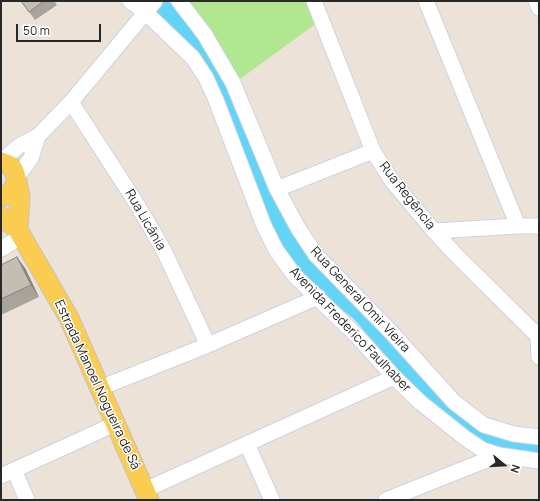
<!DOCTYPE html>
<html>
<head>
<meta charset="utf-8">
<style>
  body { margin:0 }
  #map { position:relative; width:540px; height:501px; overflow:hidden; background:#ece2d8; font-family:Manrope,sans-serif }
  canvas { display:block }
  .frame { position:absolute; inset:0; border:2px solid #282828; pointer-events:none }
  .north { position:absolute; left:484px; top:445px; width:40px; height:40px; -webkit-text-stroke:3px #fff; paint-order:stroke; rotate:108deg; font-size:11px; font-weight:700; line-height:16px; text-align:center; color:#282828 }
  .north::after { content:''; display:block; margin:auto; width:14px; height:18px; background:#282828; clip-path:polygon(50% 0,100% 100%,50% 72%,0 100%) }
  .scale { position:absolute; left:16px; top:24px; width:85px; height:18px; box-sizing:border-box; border:2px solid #282828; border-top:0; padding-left:5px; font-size:12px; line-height:14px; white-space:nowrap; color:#282828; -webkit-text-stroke:3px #fff; paint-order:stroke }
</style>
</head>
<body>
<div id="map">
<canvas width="540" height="501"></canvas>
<div class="frame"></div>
<div class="north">N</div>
<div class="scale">50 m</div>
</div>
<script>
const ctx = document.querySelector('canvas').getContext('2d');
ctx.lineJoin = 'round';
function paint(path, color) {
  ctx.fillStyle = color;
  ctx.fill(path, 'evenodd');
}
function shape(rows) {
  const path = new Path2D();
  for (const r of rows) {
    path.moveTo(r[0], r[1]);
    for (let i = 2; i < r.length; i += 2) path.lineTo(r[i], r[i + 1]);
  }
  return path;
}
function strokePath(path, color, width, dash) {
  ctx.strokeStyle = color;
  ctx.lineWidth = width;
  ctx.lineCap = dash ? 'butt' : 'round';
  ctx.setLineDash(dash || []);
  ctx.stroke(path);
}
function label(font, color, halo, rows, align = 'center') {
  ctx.font = font + ' Manrope,sans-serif';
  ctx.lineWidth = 3;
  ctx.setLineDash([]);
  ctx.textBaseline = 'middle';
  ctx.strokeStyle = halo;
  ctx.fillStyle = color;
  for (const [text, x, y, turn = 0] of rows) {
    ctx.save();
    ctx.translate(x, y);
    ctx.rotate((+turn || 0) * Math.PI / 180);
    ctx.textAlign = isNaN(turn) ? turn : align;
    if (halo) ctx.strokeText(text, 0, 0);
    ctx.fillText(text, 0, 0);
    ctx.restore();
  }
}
const green = shape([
  [186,1,308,1,317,23,240,79,209,29]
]);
const river = shape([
  [153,1,166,13,197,38,230,100,263,183,302,264,361,312,422,382,479,436,539,450]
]);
const minor = shape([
  [130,1,145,12,193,58,206,78,216,100,264,226,276,250,294,275,357,336,394,377,421,403,465,438,483,450,499,455,539,461],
  [179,1,205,35,233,83,277,189,298,228,316,255,392,333,454,402,484,425,514,434,539,437],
  [314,1,373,151,392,181,434,231,457,256,539,337],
  [426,1,518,226],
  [536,1,539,8],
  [71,102,133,198,151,228,165,253,208,345],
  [1,161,19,146,38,136,71,102,155,1],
  [17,177,31,158,38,136],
  [277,189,373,151],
  [434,231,518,226,539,226],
  [1,249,22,236],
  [538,337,539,357],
  [100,388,208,345,318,297],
  [247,444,272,500],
  [14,470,27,500],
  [1,476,115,424],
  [145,490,394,377],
  [386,500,499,455]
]);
const major = shape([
  [1,162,11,166,14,171,17,181,12,191,8,195,1,196],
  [17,181,20,197,18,230],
  [1,216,18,230,69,318,149,500]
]);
const wall = shape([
  [21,1,54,1,57,5,35,20],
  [1,265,25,268,39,297,1,315]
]);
const shadedWall = shape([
  [17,257,25,268,39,297,31,285]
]);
const building = shape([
  [21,1,44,1,29,12,21,1],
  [17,257,31,285,1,299,1,265,17,257]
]);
const streetNames = [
  ["Rua Regência",407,196,52],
  ["Rua Licânia",145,220,60],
  ["Rua General Omir Vieira",360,300,47],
  ["Avenida Frederico Faulhaber",350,330,46],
  ["Estrada Manoel Nogueira de Sá",97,385,65]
];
paint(green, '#b0e790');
strokePath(river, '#62d4f6', 20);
strokePath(minor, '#cdd2e2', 17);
strokePath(major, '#c3c3c3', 21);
strokePath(minor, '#fff', 15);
strokePath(major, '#facc4f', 19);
paint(wall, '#a8a39b');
paint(shadedWall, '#88847e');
paint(building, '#c3bdb4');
strokePath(building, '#88847e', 1);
label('13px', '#282828', '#fff', streetNames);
</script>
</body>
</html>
